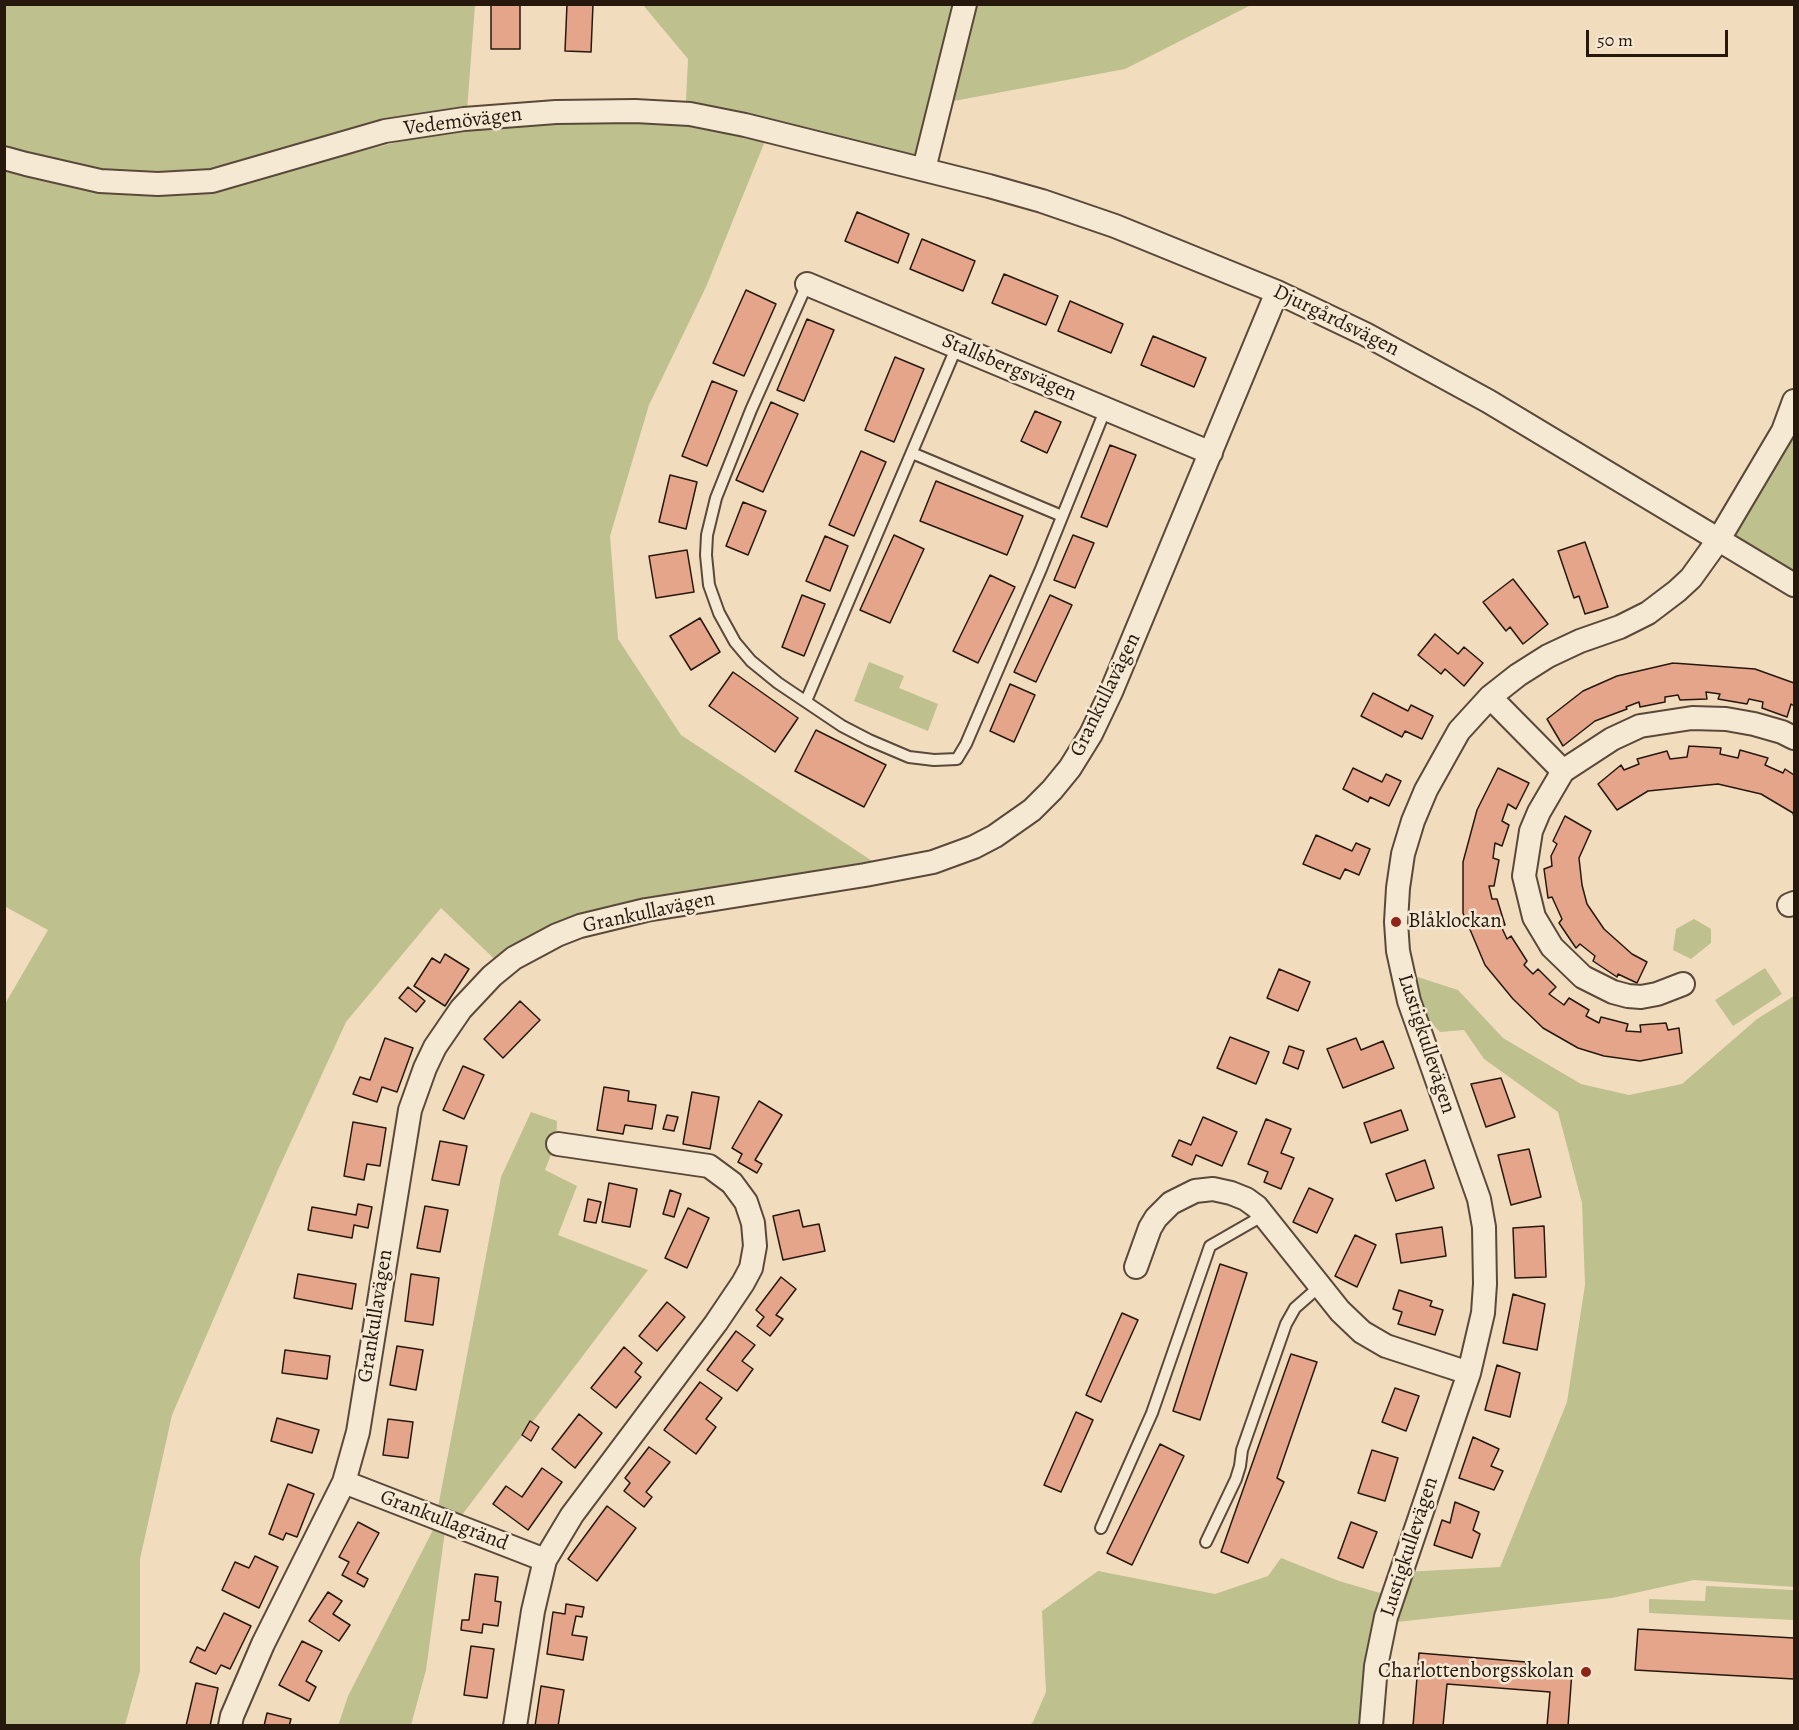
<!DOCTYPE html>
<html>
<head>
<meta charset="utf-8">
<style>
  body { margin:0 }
  #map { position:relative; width:1799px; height:1730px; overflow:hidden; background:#f1ddbd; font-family:Alegreya,serif }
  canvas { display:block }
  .frame { position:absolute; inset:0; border:6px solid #27180e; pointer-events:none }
  .scale { position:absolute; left:1586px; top:30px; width:142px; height:27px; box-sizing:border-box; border:3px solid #27180e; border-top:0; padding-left:8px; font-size:18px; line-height:21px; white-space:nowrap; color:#27180e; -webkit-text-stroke:4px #f6e9d4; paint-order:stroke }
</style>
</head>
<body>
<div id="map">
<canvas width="1799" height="1730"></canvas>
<div class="frame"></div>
<div class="scale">50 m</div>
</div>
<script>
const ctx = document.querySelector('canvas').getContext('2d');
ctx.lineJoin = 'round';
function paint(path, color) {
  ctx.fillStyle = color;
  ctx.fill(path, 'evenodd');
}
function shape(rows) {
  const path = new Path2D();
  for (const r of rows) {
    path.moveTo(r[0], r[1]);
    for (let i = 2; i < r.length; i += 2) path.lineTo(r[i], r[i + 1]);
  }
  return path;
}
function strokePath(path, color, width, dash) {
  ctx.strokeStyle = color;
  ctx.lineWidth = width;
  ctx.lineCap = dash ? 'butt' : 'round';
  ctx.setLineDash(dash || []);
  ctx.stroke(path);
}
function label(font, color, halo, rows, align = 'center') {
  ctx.font = font + ' Alegreya,serif';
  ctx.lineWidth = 5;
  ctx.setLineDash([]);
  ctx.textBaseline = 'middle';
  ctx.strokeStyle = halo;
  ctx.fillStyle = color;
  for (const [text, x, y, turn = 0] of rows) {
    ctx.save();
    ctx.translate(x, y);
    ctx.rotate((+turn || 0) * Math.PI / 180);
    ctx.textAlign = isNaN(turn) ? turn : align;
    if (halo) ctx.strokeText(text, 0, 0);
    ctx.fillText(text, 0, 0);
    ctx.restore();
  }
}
const green = shape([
  [5,5,475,5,466,124,620,115,685,122,688,59,643,5,1251,5,1125,69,938,104,915,175,765,141,706,287,649,405,610,536,618,639,681,735,895,876,746,898,585,933,506,970,441,908,346,1022,278,1170,172,1415,140,1559,140,1671,125,1725,5,1726,5,1004,48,930,4,906],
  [456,127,222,187,395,136],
  [1794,391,1794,593,1719,538],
  [869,662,904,676,899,688,938,704,928,731,854,701],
  [1694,919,1711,929,1711,943,1691,959,1673,950,1676,929],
  [1765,968,1782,994,1733,1026,1715,1000],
  [1402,972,1458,990,1503,1038,1581,1084,1629,1095,1682,1084,1757,1019,1794,996,1794,1587,1694,1580,1612,1598,1388,1623,1371,1725,1029,1726,1033,1722,1046,1692,1042,1611,1098,1571,1215,1594,1268,1576,1281,1558,1339,1581,1394,1597,1403,1572,1500,1567,1567,1402,1585,1285,1582,1203,1558,1112,1484,1059,1464,1030,1440,1032,1411,1002],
  [531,1112,557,1121,556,1142,545,1170,577,1186,558,1235,648,1270,449,1532,445,1531,426,1670,411,1725,338,1726,348,1696,434,1528,501,1177],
  [1706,1586,1794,1590,1793,1620,1649,1613,1649,1599,1705,1601]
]);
const building = shape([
  [491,4,520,4,520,49,491,49,491,4],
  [567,4,593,4,591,52,565,51,567,4],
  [857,212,909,234,898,263,845,241,857,212],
  [922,239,975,261,963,291,910,269,922,239],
  [1004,274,1058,296,1046,325,992,303,1004,274],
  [746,290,776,304,744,376,713,363,746,290],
  [1070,301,1123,324,1111,353,1058,331,1070,301],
  [807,319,834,330,804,401,777,390,807,319],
  [1153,336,1206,358,1194,387,1141,365,1153,336],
  [895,357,924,369,894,442,865,430,895,357],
  [712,381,737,391,707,466,682,456,712,381],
  [771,402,798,414,763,492,736,480,771,402],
  [1035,411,1061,422,1047,453,1021,441,1035,411],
  [1110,445,1136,455,1107,527,1081,517,1110,445],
  [861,451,886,462,854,536,829,525,861,451],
  [670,475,697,482,686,529,659,522,670,475],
  [936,481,1023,516,1007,555,920,521,936,481],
  [743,502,766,511,748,555,726,546,743,502],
  [894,535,924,549,890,623,860,610,894,535],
  [1073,535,1094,543,1075,588,1054,580,1073,535],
  [825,536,848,546,830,591,806,581,825,536],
  [1585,542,1608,607,1585,614,1579,596,1574,598,1558,551,1585,542],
  [687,550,694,592,656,598,649,556,687,550],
  [990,575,1015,587,978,663,953,651,990,575],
  [1513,579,1548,624,1523,644,1510,627,1506,631,1483,602,1513,579],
  [802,595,825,604,804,656,782,647,802,595],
  [1050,595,1072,605,1036,682,1014,672,1050,595],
  [700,618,720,652,691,670,670,636,700,618],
  [1435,634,1458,654,1464,647,1483,663,1464,686,1445,669,1441,674,1418,655,1435,634],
  [1673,663,1755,669,1794,683,1794,706,1791,704,1787,717,1762,708,1763,702,1749,699,1747,704,1718,699,1720,694,1706,692,1707,699,1680,700,1678,695,1665,697,1665,702,1640,707,1639,702,1626,707,1627,709,1595,721,1563,746,1547,719,1583,691,1617,676,1673,663],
  [733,672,798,718,775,752,709,706,733,672],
  [1010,684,1035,695,1014,742,990,731,1010,684],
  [1373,693,1408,711,1411,705,1433,716,1422,739,1405,731,1402,737,1361,716,1373,693],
  [816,730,886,765,864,807,795,771,816,730],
  [1689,746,1721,748,1720,754,1738,758,1740,750,1768,758,1765,765,1783,773,1785,769,1794,775,1794,817,1793,813,1761,794,1718,784,1648,791,1617,810,1598,784,1621,765,1624,770,1639,764,1637,759,1667,751,1670,759,1687,757,1689,746],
  [1353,768,1382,782,1386,774,1401,781,1389,806,1370,797,1368,802,1343,789,1353,768],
  [1498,768,1529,783,1516,809,1508,804,1502,821,1509,825,1502,846,1495,843,1493,858,1499,860,1494,886,1489,886,1492,899,1497,899,1505,925,1501,926,1507,939,1511,936,1527,961,1524,965,1533,974,1538,969,1556,987,1549,994,1564,1005,1569,998,1589,1010,1586,1016,1599,1023,1601,1017,1628,1024,1626,1031,1641,1032,1640,1025,1666,1023,1668,1030,1679,1028,1682,1053,1640,1061,1604,1056,1578,1048,1543,1028,1513,999,1485,965,1463,913,1463,862,1477,810,1498,768],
  [1565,816,1591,831,1579,858,1582,885,1587,904,1604,929,1632,954,1647,962,1637,983,1618,974,1617,977,1593,961,1595,956,1580,944,1576,948,1559,923,1562,919,1552,897,1548,898,1544,869,1552,866,1551,856,1557,844,1553,841,1565,816],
  [1316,835,1352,851,1356,843,1370,849,1359,875,1345,869,1340,879,1303,864,1316,835],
  [445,954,469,969,445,1006,414,986,432,958,440,963,445,954],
  [1279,969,1310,982,1298,1011,1267,998,1279,969],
  [408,987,425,1001,416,1012,399,998,408,987],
  [520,1001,540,1020,503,1058,484,1039,520,1001],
  [1230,1037,1269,1052,1256,1084,1217,1068,1230,1037],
  [385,1038,413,1048,397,1092,382,1087,377,1102,353,1094,360,1077,370,1080,385,1038],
  [1356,1038,1361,1050,1383,1041,1394,1068,1343,1088,1327,1049,1356,1038],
  [1289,1046,1304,1051,1298,1069,1283,1063,1289,1046],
  [463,1066,484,1075,464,1119,443,1110,463,1066],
  [1501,1078,1515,1117,1486,1127,1471,1084,1501,1078],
  [604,1087,629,1091,628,1101,656,1105,652,1129,625,1125,623,1134,597,1130,604,1087],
  [692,1092,719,1097,710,1149,683,1144,692,1092],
  [759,1101,782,1115,755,1160,762,1164,757,1173,738,1162,742,1154,732,1148,759,1101],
  [1401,1110,1408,1130,1371,1143,1364,1123,1401,1110],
  [667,1115,678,1117,674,1131,663,1129,667,1115],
  [1203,1117,1237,1132,1222,1166,1196,1155,1192,1165,1172,1156,1179,1140,1191,1145,1203,1117],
  [1266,1119,1291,1129,1281,1153,1294,1158,1281,1189,1264,1182,1268,1172,1248,1164,1266,1119],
  [353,1122,386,1128,380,1166,367,1164,364,1180,344,1176,353,1122],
  [440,1141,467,1146,459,1185,432,1180,440,1141],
  [1529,1149,1541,1197,1511,1205,1498,1155,1529,1149],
  [1425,1160,1434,1188,1396,1201,1386,1174,1425,1160],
  [609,1183,637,1189,630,1227,602,1222,609,1183],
  [1309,1188,1333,1199,1317,1233,1293,1222,1309,1188],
  [670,1190,681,1194,674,1217,663,1214,670,1190],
  [588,1199,601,1202,596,1223,584,1221,588,1199],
  [358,1204,372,1207,368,1228,354,1225,352,1238,308,1230,312,1207,356,1215,358,1204],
  [425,1206,448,1210,440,1252,417,1248,425,1206],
  [688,1208,709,1218,687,1268,665,1258,688,1208],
  [799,1210,803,1227,819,1224,825,1251,783,1260,773,1216,799,1210],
  [1544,1226,1546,1277,1515,1278,1513,1228,1544,1226],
  [1442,1227,1446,1256,1401,1263,1396,1234,1442,1227],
  [1355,1235,1376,1245,1357,1287,1335,1276,1355,1235],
  [1220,1264,1247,1273,1200,1420,1173,1411,1220,1264],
  [298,1274,356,1284,352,1309,294,1298,298,1274],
  [411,1274,439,1278,433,1325,405,1321,411,1274],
  [781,1277,796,1289,776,1315,783,1319,770,1336,757,1326,764,1317,756,1310,781,1277],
  [1399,1290,1432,1301,1430,1306,1443,1310,1435,1335,1398,1324,1402,1312,1393,1309,1399,1290],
  [1513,1294,1545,1304,1537,1350,1503,1343,1513,1294],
  [667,1302,685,1317,657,1351,639,1336,667,1302],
  [1122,1313,1138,1320,1101,1402,1086,1395,1122,1313],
  [736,1331,755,1345,742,1361,753,1369,737,1391,707,1370,736,1331],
  [397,1346,423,1350,416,1390,390,1385,397,1346],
  [624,1347,642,1363,635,1372,641,1377,616,1408,591,1388,624,1347],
  [285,1350,330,1356,327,1379,282,1373,285,1350],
  [1291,1354,1317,1362,1277,1478,1284,1482,1248,1563,1221,1552,1291,1354],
  [1497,1365,1520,1373,1510,1417,1485,1410,1497,1365],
  [700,1382,722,1398,706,1419,716,1427,696,1454,664,1430,700,1382],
  [1395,1388,1419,1396,1406,1431,1382,1422,1395,1388],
  [1076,1412,1093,1420,1061,1492,1044,1485,1076,1412],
  [579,1414,602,1433,575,1468,552,1449,579,1414],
  [277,1418,319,1430,312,1453,271,1441,277,1418],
  [388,1419,413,1422,408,1458,383,1455,388,1419],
  [530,1421,539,1427,531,1441,522,1435,530,1421],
  [1473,1437,1499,1449,1491,1466,1503,1471,1494,1490,1459,1478,1473,1437],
  [1160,1444,1184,1456,1132,1565,1107,1553,1160,1444],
  [649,1447,670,1462,646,1492,652,1497,644,1507,624,1491,630,1483,625,1478,649,1447],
  [1372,1450,1398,1458,1385,1501,1358,1493,1372,1450],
  [542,1468,562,1482,528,1530,493,1504,506,1486,522,1497,542,1468],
  [288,1484,314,1494,297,1537,286,1533,283,1540,269,1534,288,1484],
  [1455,1502,1479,1512,1473,1530,1480,1534,1472,1558,1434,1545,1442,1520,1450,1523,1455,1502],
  [607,1506,636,1528,597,1581,568,1559,607,1506],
  [358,1522,379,1533,357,1573,368,1579,364,1587,342,1575,349,1562,339,1557,358,1522],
  [1351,1522,1377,1532,1363,1568,1338,1558,1351,1522],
  [255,1556,278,1567,259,1608,222,1590,235,1562,249,1568,255,1556],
  [475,1574,498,1577,495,1601,501,1602,498,1626,483,1624,482,1633,461,1630,462,1620,469,1620,475,1574],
  [328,1592,342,1601,333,1614,350,1625,339,1641,309,1621,328,1592],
  [566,1604,584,1607,582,1617,576,1616,572,1635,587,1637,583,1660,547,1654,553,1612,565,1614,566,1604],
  [224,1613,251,1626,230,1669,221,1665,216,1674,190,1662,197,1647,205,1651,224,1613],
  [1638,1629,1794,1638,1794,1679,1635,1670,1638,1629],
  [302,1641,322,1651,306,1681,316,1687,309,1701,279,1685,302,1641],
  [471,1646,494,1649,487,1698,464,1695,471,1646],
  [1419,1653,1526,1662,1524,1676,1548,1678,1549,1669,1572,1671,1568,1726,1547,1726,1550,1692,1447,1684,1443,1726,1413,1726,1419,1653],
  [196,1683,218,1688,210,1726,186,1726,196,1683],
  [541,1686,564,1690,558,1726,535,1726,541,1686],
  [267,1713,291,1719,289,1726,264,1726,267,1713]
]);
const lane = shape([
  [807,284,751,410,716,498,707,535,706,555,709,585,719,613,735,642,751,661,778,683,842,726,869,740,909,757,934,760,957,759,966,744,1041,569,1106,408],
  [912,453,1062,516],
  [806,701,957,346],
  [1101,1528,1152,1413,1210,1246,1264,1215],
  [1206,1542,1236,1479,1240,1466,1242,1450,1286,1324,1295,1308,1320,1286]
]);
const street = shape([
  [4,158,26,164,100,181,158,184,212,181,385,131,464,119,556,112,635,111,690,114,745,125,989,186,1042,201,1115,226,1277,292,1365,334,1488,401,1794,585],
  [924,169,965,4],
  [807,284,1211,453],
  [1490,697,1563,771],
  [1789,905,1794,903],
  [1683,984,1657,994,1641,997,1628,996,1613,992,1583,977,1552,947,1534,917,1524,876,1531,831,1539,812,1563,771,1612,739,1640,726,1692,718,1726,719,1754,724,1782,732,1794,738],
  [1136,1267,1150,1228,1156,1218,1171,1203,1195,1191,1213,1189,1231,1193,1246,1199,1257,1207,1340,1311,1362,1332,1386,1346,1469,1373],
  [344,1482,545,1560],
  [230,1726,232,1716,263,1644,344,1482,358,1432,410,1110,425,1068,435,1047,461,1009,492,976,514,958,557,935,580,926,646,910,865,875,933,862,974,847,995,836,1032,810,1052,790,1070,768,1091,734,1111,692,1277,292],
  [515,1726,533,1611,545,1560,572,1515,716,1323,743,1283,751,1268,755,1246,753,1223,746,1202,732,1183,709,1166,558,1144],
  [1371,1726,1376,1666,1386,1617,1469,1373,1483,1313,1485,1284,1484,1227,1479,1199,1409,1001,1398,951,1396,922,1398,888,1403,854,1413,821,1426,790,1459,731,1490,697,1518,675,1548,656,1580,641,1620,627,1648,613,1677,591,1691,578,1719,539,1783,431,1794,401]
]);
const markers = [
  [1396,922,6,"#8f2418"],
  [1586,1672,6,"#8f2418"]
];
const streetNames = [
  ["Vedemövägen",463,122,-7],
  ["Djurgårdsvägen",1336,321,26],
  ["Stallsbergsvägen",1009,368,23],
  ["Grankullavägen",1106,695,-64],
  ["Grankullavägen",649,913,-12],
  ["Lustigkullevägen",1426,1044,72],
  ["Grankullavägen",376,1316,-81],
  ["Grankullagränd",444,1521,21],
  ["Lustigkullevägen",1410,1547,-72]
];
const poiNames = [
  ["Blåklockan",1408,922],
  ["Charlottenborgsskolan",1574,1672,"right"]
];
paint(green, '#bec08e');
paint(building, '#e5a58b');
strokePath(building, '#27180e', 1.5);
strokePath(lane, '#5a493a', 14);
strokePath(street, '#5a493a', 26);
strokePath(lane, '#f6e9d4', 10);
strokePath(street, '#f6e9d4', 22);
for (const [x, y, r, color] of markers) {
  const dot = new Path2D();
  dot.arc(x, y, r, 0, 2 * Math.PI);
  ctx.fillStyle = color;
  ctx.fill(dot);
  strokePath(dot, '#f6e9d4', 2);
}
label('21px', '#27180e', '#f6e9d4', streetNames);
label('21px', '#27180e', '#f6e9d4', poiNames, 'left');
</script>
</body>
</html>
